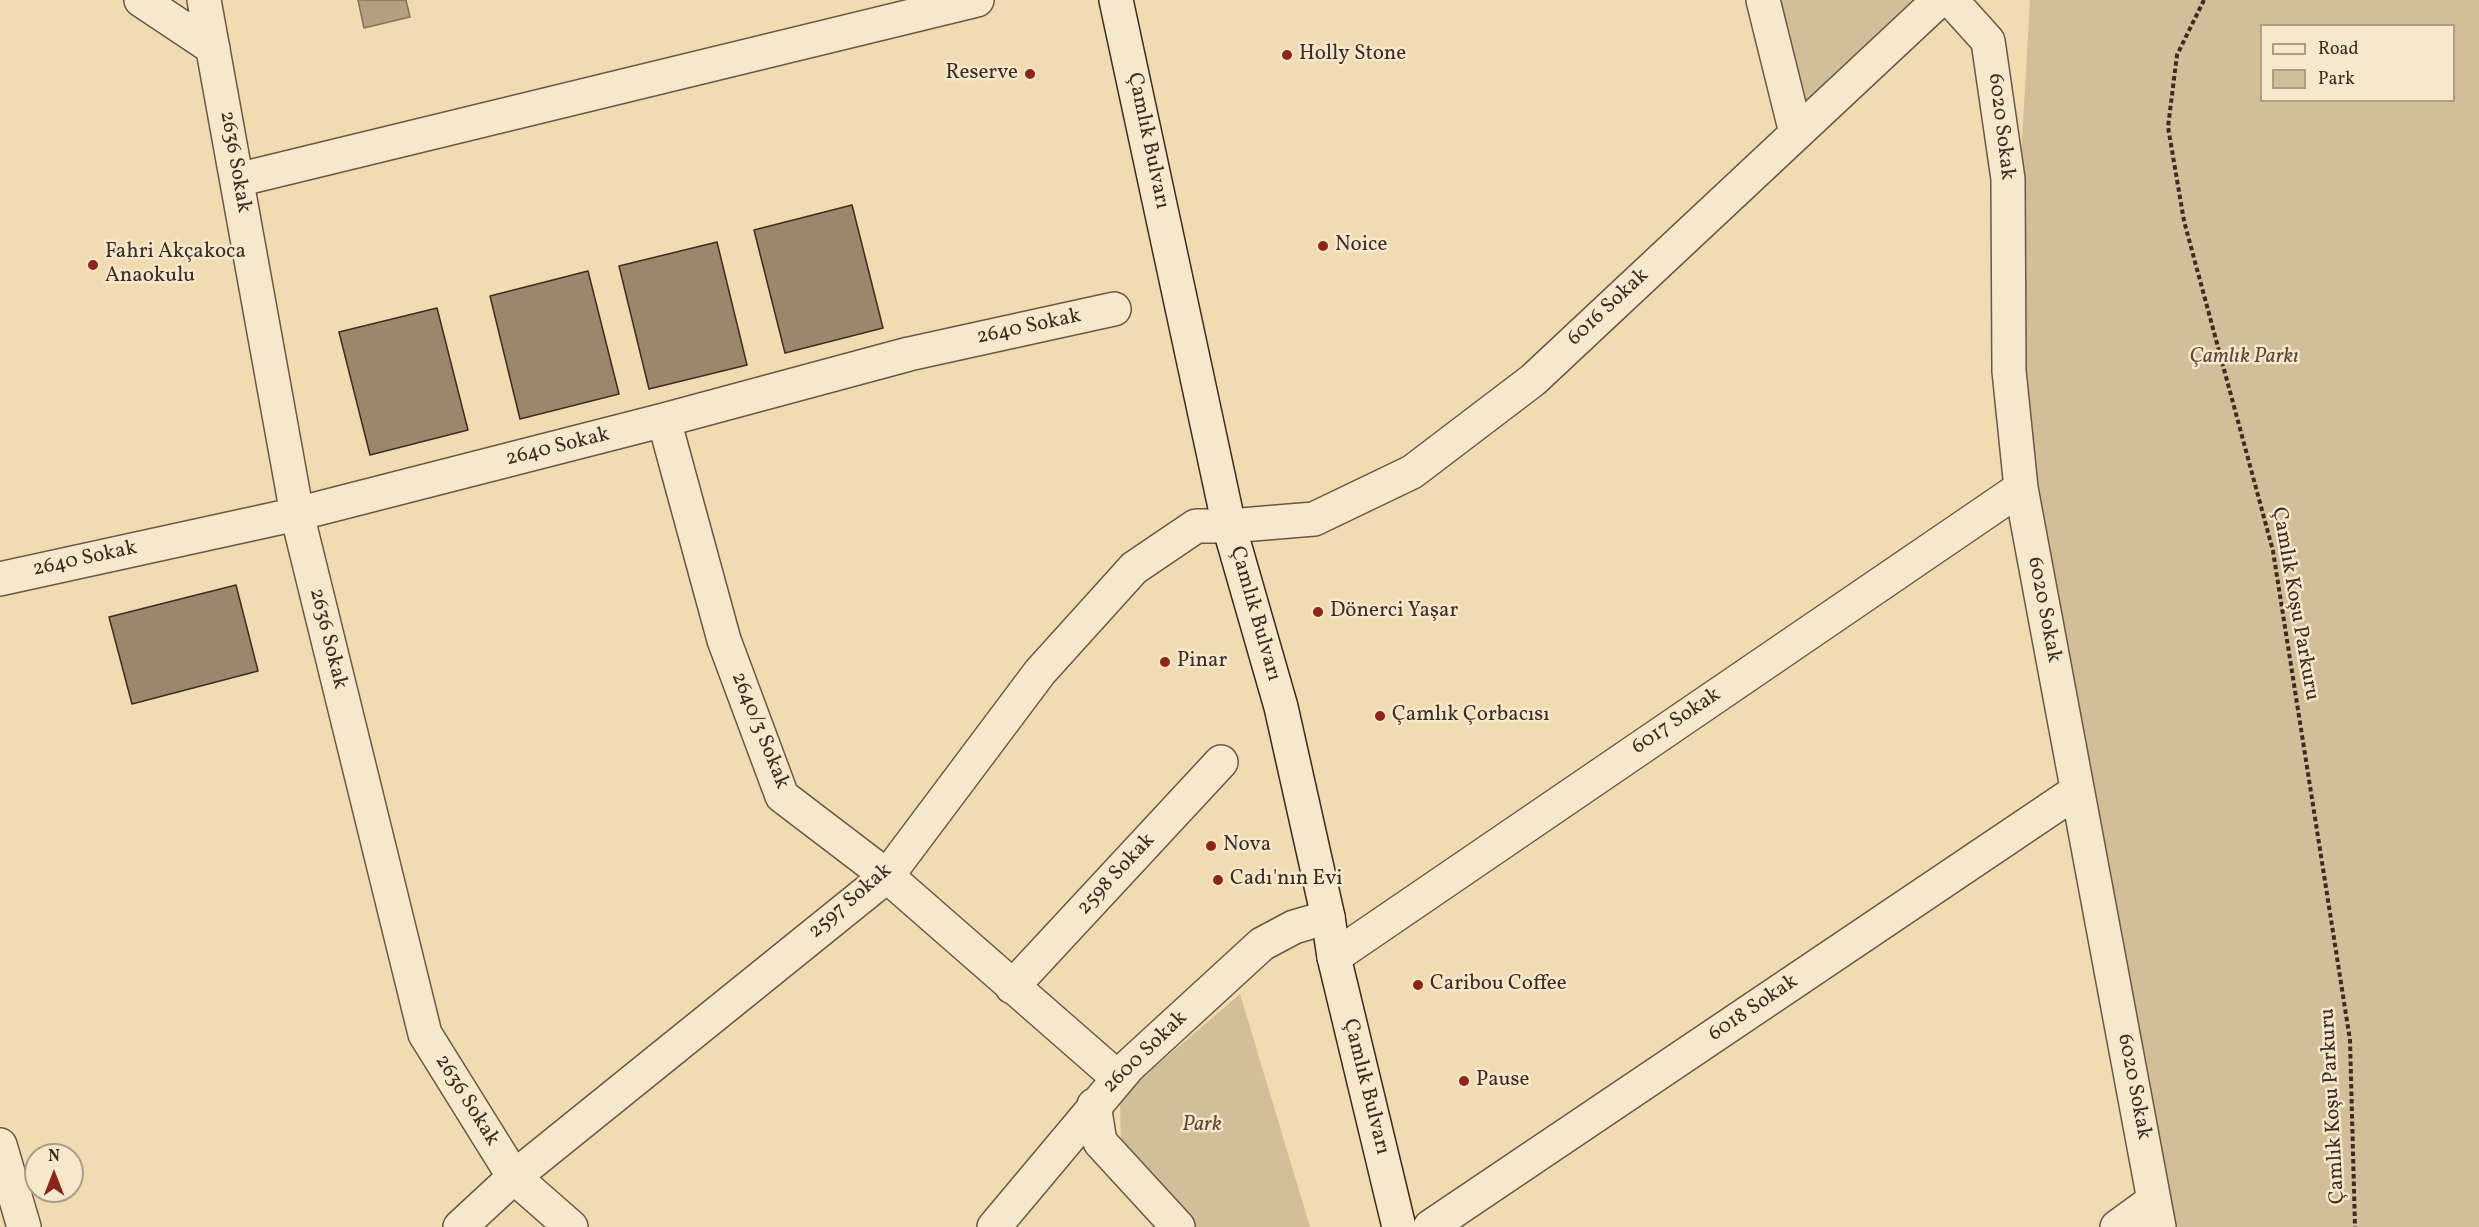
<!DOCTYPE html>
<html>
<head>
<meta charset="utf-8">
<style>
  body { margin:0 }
  #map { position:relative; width:2479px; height:1227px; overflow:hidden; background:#f0dcb0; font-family:Vollkorn,serif }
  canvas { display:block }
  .legend { position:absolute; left:2260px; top:24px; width:195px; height:78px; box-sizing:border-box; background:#f5e8cc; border:2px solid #ac9c88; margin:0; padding:8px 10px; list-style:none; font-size:18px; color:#3e2b23 }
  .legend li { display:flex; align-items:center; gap:12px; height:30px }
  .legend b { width:30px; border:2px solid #ac9c88 }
  .north { position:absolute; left:24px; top:1143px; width:60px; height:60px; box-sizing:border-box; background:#f5e8cc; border:2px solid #ac9c88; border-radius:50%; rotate:0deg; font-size:16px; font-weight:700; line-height:24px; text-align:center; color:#3e2b23 }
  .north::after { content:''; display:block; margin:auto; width:21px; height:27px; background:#8f2418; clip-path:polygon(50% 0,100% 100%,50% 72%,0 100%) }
</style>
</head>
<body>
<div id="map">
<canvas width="2479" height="1227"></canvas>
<ul class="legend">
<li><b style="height:8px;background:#f5e8cc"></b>Road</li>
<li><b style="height:16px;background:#d2be98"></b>Park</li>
</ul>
<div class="north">N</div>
</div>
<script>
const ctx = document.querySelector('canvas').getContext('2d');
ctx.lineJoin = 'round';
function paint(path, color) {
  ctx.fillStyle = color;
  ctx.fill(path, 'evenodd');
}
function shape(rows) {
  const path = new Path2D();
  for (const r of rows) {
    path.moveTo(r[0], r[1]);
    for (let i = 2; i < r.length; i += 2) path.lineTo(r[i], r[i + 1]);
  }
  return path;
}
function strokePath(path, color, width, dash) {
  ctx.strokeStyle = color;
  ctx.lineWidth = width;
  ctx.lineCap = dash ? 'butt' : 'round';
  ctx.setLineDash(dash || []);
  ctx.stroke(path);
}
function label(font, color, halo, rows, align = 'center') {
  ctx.font = font + ' Vollkorn,serif';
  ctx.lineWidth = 5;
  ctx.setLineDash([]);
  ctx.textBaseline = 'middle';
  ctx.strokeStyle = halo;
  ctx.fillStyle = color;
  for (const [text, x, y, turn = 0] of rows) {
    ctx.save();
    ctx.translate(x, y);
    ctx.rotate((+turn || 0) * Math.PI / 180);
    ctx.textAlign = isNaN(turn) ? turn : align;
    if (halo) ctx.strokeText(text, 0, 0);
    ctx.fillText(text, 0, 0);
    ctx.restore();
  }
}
const green = shape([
  [1763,0,1939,0,1796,133],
  [2030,0,2479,0,2479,1227,2159,1227,2009,371],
  [2262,26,2454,26,2454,100,2262,100],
  [1240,994,1310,1227,1192,1227,1121,1150,1120,1097]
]);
const water = shape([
  [358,0,406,0,410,17,364,28,358,0]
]);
const building = shape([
  [852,205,883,328,785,353,754,230,852,205],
  [717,242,747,365,649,389,619,266,717,242],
  [588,271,619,394,520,419,490,296,588,271],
  [437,308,468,430,370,455,339,332,437,308],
  [236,585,258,671,132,704,109,617,236,585]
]);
const path = shape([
  [2204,0,2177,55,2168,127,2184,221,2273,551,2350,1040,2355,1227]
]);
const street = shape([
  [141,0,213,48],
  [204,0,297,514,425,1034,514,1177,571,1227],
  [1763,0,1796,133],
  [1951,0,1988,41,2008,179,2009,371,2021,488,2159,1227],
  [237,180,977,0],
  [664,420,724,640,782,796,887,876,1117,1077],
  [0,579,297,514,664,420,909,354,1114,309],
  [1334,957,2021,488],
  [1012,987,1221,762],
  [1094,1105,1100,1142,1178,1227],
  [0,1145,24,1227],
  [460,1227,514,1177,887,876,1040,672,1134,568,1196,526,1229,526,1314,519,1412,472,1533,380,1939,0],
  [994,1227,1129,1066,1262,944,1294,927,1328,917],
  [1430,1227,2077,791],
  [2117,1227,2154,1200]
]);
const secondary = shape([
  [1116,0,1229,526,1281,707,1328,917,1334,957,1399,1227]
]);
const markers = [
  [1287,55,6,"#8f2418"],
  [1030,74,6,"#8f2418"],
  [1323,246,6,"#8f2418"],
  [93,265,6,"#8f2418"],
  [1318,612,6,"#8f2418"],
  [1165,662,6,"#8f2418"],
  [1380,716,6,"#8f2418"],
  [1211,846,6,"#8f2418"],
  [1218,880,6,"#8f2418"],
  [1418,985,6,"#8f2418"],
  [1464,1081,6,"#8f2418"]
];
const poiNames = [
  ["Holly Stone",1299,55],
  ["Reserve",1018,74,"right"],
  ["Noice",1335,246],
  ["Fahri Akçakoca",105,253],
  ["Anaokulu",105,277],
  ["Dönerci Yaşar",1330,612],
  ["Pinar",1177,662],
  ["Çamlık Çorbacısı",1392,716],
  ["Nova",1223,846],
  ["Cadı'nın Evi",1230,880],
  ["Caribou Coffee",1430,985],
  ["Pause",1476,1081]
];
const streetNames = [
  ["6020 Sokak",2000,127,83],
  ["Çamlık Bulvarı",1147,141,78],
  ["2636 Sokak",234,162,80],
  ["6016 Sokak",1609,308,-43],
  ["2640 Sokak",1029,328,-12],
  ["2640 Sokak",558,448,-14],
  ["2640 Sokak",85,560,-12],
  ["Çamlık Koşu Parkuru",2294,604,80],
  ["6020 Sokak",2043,610,79],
  ["Çamlık Bulvarı",1254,614,74],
  ["2636 Sokak",327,639,76],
  ["6017 Sokak",1677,722,-34],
  ["2640/3 Sokak",759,731,68],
  ["2598 Sokak",1117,875,-47],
  ["2597 Sokak",851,902,-41],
  ["6018 Sokak",1754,1009,-34],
  ["2600 Sokak",1146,1053,-44],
  ["Çamlık Bulvarı",1365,1087,76],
  ["6020 Sokak",2133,1087,79],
  ["2636 Sokak",466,1101,58],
  ["Çamlık Koşu Parkuru",2334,1106,-93]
];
const parkNames = [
  ["Çamlık Parkı",2244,358],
  ["Park",1202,1126]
];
paint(green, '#d2be98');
paint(water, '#b3a080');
strokePath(water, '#84715b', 1.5);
paint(building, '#9b876c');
strokePath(building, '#3e2b23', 1.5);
strokePath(street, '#6a5746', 36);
strokePath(secondary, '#3e2b23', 36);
strokePath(path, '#3e2b23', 4, [4.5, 3]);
strokePath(street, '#f5e8cc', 33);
strokePath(secondary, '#f5e8cc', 33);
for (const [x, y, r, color] of markers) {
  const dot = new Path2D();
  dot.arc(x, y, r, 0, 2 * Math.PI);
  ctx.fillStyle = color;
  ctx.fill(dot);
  strokePath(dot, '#f5e8cc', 2);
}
label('21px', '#3e2b23', '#f5e8cc', poiNames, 'left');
label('21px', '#3e2b23', '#f5e8cc', streetNames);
label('italic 21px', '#5c483a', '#f5e8cc', parkNames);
</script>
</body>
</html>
